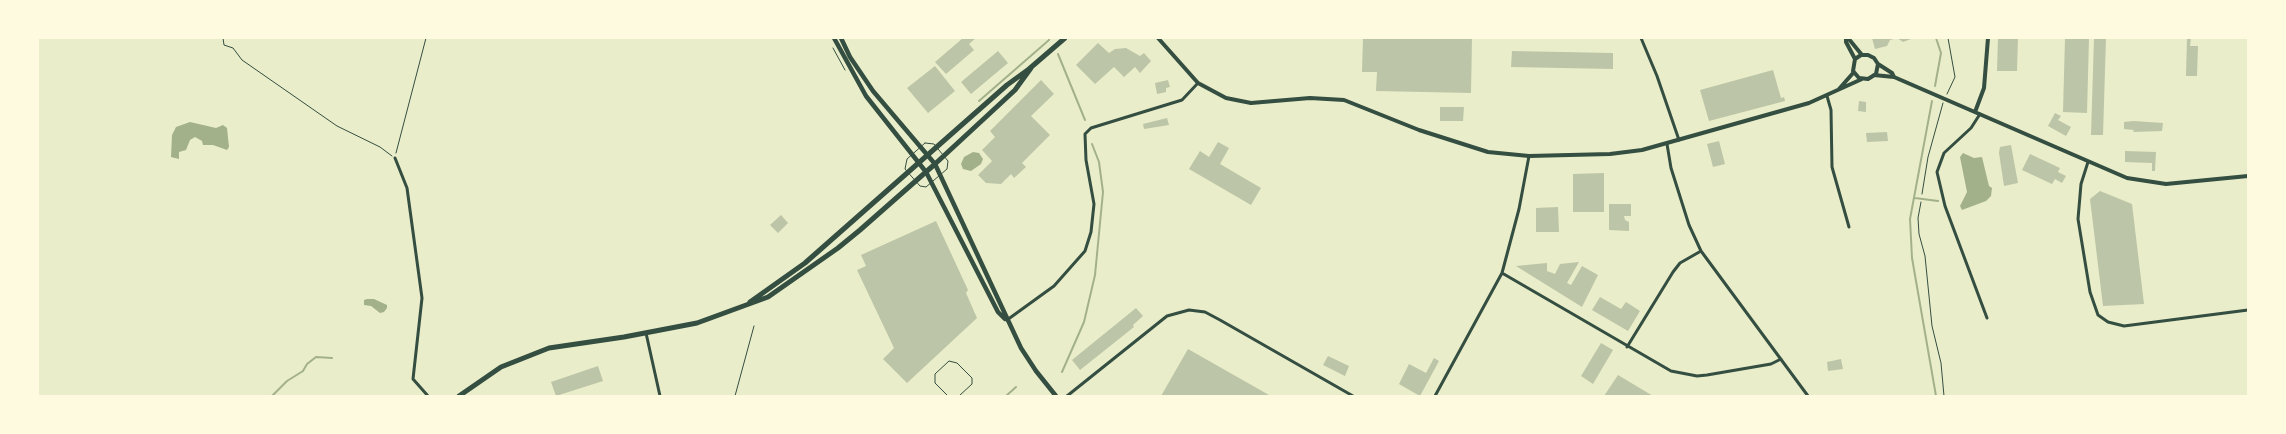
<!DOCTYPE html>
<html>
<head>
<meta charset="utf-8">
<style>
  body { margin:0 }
  #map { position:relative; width:2286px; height:434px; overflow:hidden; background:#e9edc9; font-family:"Titillium Web",sans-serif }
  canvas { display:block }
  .frame { position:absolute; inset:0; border:39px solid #fefae0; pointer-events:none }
</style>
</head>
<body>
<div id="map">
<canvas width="2286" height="434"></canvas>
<div class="frame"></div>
</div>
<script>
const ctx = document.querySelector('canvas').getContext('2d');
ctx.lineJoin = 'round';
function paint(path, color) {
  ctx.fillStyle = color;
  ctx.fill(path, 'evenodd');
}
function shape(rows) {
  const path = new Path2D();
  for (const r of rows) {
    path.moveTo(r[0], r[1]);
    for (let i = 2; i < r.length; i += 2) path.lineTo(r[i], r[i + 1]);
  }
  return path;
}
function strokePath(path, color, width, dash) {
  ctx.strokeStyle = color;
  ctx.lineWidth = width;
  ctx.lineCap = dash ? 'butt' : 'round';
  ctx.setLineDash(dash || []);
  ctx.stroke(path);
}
const water = shape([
  [190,122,216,128,223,125,227,128,229,147,227,150,213,145,203,145,202,141,195,137,190,140,186,150,179,152,179,159,171,157,172,135,176,127],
  [973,152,979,153,983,159,981,164,971,171,963,169,961,164,964,157],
  [1963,153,1974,158,1982,157,1989,186,1992,188,1991,196,1986,201,1962,210,1960,206,1967,192,1960,157],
  [367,299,374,299,387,305,387,308,384,312,380,313,371,306,364,305,364,300]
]);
const stream = shape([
  [1058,54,1085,120],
  [1935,86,1941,53,1936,38],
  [979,101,1049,40,1049,38],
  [1932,101,1910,219,1912,258,1936,396],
  [1915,198,1938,201],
  [1062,372,1084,322,1095,275,1103,192,1099,162,1092,144],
  [272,396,287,381,303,371,307,364,316,357,332,358],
  [1006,396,1016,387]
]);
const building = shape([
  [963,38,976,38,969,44,974,50,946,74,935,62],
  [1363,38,1472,38,1471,93,1376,91,1377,72,1362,72],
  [1872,38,1911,38,1911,39,1903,42,1897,38,1890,40,1887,46,1875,49],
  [1998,38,2018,38,2017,71,1997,71],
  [2065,38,2089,38,2087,113,2063,112],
  [2094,38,2106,38,2103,135,2091,135],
  [2187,38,2191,38,2190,46,2198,46,2197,76,2186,76],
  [1098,43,1109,53,1115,49,1126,48,1140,56,1144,53,1151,61,1140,73,1135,67,1124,77,1114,67,1095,84,1076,65],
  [998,51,1008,63,971,94,961,82],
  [1512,51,1613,53,1613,69,1511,67],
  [935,66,955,91,928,113,907,88],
  [1773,70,1781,98,1784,97,1785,101,1709,121,1700,90],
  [1041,80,1054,94,1031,116,1050,135,1022,163,1026,167,1014,178,1011,174,1001,184,986,183,978,175,992,161,982,150,995,137,990,131],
  [1168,80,1170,87,1166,88,1166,92,1157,94,1155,83],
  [1859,101,1866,102,1866,112,1858,111],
  [1440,107,1464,107,1463,121,1440,121],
  [2055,113,2061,116,2058,120,2071,127,2066,136,2048,126],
  [1167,118,1169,125,1144,129,1143,124],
  [2134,121,2163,123,2162,131,2133,132,2134,130,2124,129,2124,122],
  [1887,132,1888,141,1867,142,1866,133],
  [1719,141,1725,164,1713,167,1707,144],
  [1218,142,1229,148,1220,164,1261,188,1251,205,1189,169,1200,151,1209,157],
  [2011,145,2018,183,2004,186,1999,153,2000,147],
  [2125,151,2156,152,2155,171,2152,171,2152,163,2125,162],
  [2030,154,2060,168,2058,172,2066,176,2062,183,2055,179,2052,184,2022,170],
  [1604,173,1604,212,1573,212,1573,174],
  [2100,191,2132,204,2144,304,2103,306,2090,199],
  [1609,204,1631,204,1631,216,1624,216,1625,220,1629,222,1629,231,1609,230],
  [1558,207,1559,232,1536,232,1536,208],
  [781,215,788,223,778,233,770,225],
  [936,221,968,290,966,293,977,318,907,383,883,359,894,348,857,270,866,266,861,255],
  [1579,262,1567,283,1571,285,1582,266,1598,275,1582,307,1516,266,1547,263,1547,271,1555,274,1560,264],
  [1600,297,1621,309,1626,302,1640,311,1628,331,1592,310],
  [1136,308,1143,316,1133,325,1134,327,1080,370,1072,360],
  [1601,343,1613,350,1593,384,1581,376],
  [1188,349,1269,395,1268,396,1161,396],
  [1328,356,1349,366,1345,376,1323,365],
  [1434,358,1439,361,1420,396,1399,384,1409,364,1426,373],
  [1841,359,1843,369,1828,371,1827,362],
  [598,366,603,381,556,396,551,382],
  [1618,375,1653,396,1604,396]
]);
const path = shape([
  [223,38,224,45,233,48,242,60,337,126,380,147,392,156],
  [833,48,845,70],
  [1947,94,1955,77,1948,38],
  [925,143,934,144,948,161,947,169,926,187,920,186,905,169,907,159,925,143],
  [396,153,426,38],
  [1922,194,1928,157,1943,103],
  [1921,202,1918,218,1919,234,1925,256,1932,326,1941,363,1944,396]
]);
const service = shape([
  [735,396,754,326],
  [948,396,935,383,935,374,949,361,957,363,972,378,972,384,959,396]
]);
const minor = shape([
  [1641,38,1657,76,1679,140],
  [1827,96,1831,110,1832,167,1849,227],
  [1980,114,1971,128,1944,153,1937,172,1945,206,1987,318],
  [1667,144,1671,168,1689,225,1701,251,1808,396],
  [395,158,407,188,422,298,413,379,428,396],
  [2088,162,2081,184,2078,219,2090,292,2098,315,2108,322,2124,326,2248,310],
  [1502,273,1671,371,1697,376,1707,375,1771,364,1781,359],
  [1007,320,1054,286,1085,251,1091,232,1094,204,1086,160,1085,134,1091,128,1182,100,1198,83],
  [646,333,660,396],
  [1627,347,1673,272,1680,263,1701,251],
  [1067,396,1167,316,1189,310,1205,312,1220,320,1353,396],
  [1435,396,1502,273,1519,209,1529,156]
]);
const tertiary = shape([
  [1158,38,1198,83,1226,98,1251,103,1310,98,1344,100,1419,130,1488,152,1529,156,1610,154,1642,150,1809,103,1862,79],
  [1846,38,1846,42,1855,59],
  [1848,38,1862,55],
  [1878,64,1876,74,1868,79,1859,78,1853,71,1855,59,1861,55,1868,55,1874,58,1878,64,1892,73,1894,77],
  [1874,75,1894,77,2127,178,2166,184,2248,176],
  [1839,89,1854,72],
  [1975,112,1984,88,1988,38]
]);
const secondary = shape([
  [834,38,866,96,926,172,998,312,1005,319],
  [841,38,850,57,873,91,935,164,1021,348,1036,371,1056,396]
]);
const primary = shape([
  [750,302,805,263,1007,85,1029,69,1065,38],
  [459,396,501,367,549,348,624,337,697,323,768,297,838,248,860,230,935,164,1015,90,1031,68]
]);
paint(water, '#a3b18a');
strokePath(stream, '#a3b18a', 2);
paint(building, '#bcc5a7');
strokePath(path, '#344e41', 1);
strokePath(service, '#344e41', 1);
strokePath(minor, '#344e41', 3);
strokePath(tertiary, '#344e41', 4);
strokePath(secondary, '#344e41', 4.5);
strokePath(primary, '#344e41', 5);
</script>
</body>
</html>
